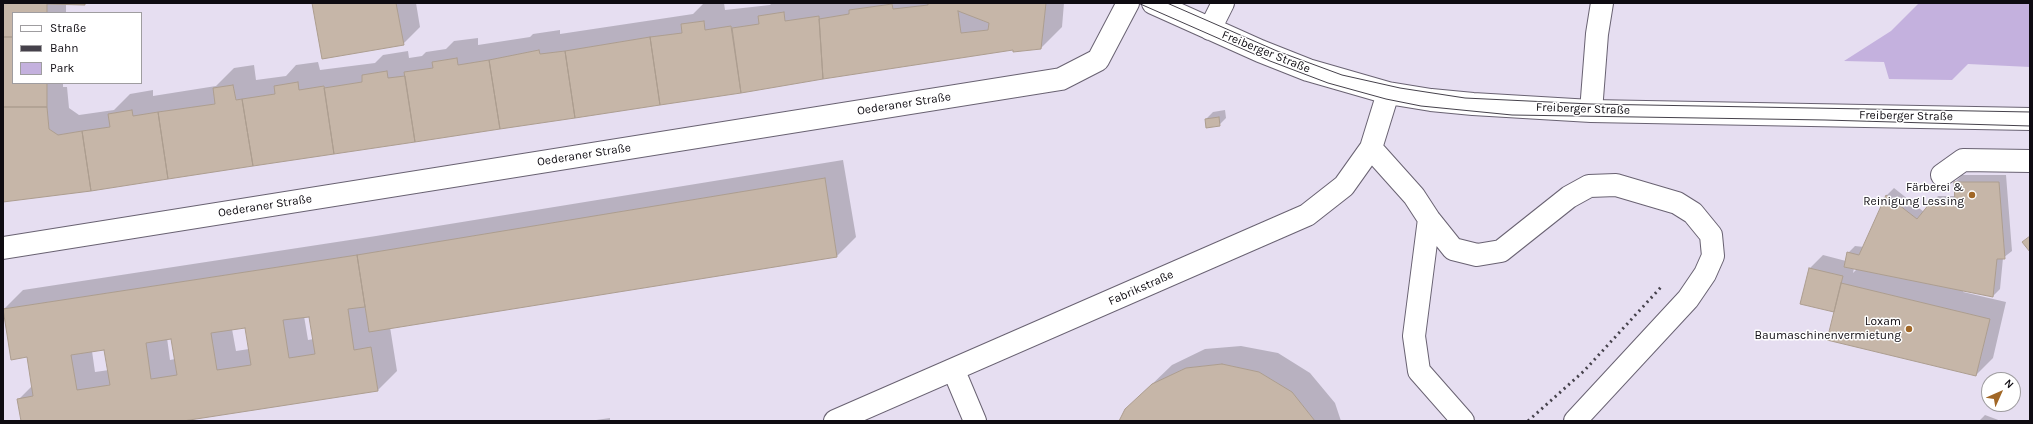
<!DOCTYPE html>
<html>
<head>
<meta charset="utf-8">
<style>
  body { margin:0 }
  #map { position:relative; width:2033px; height:424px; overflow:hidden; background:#e6def1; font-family:Karla,sans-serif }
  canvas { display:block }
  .frame { position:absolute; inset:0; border:4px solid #0e0b11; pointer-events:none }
  .legend { position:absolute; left:12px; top:12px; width:130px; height:72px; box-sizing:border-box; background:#fff; border:1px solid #9f9da0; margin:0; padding:5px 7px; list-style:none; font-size:12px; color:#0e0b11 }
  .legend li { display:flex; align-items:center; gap:8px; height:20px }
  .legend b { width:20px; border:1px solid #9f9da0 }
  .north { position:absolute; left:1981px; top:372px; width:40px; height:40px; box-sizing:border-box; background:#fff; border:1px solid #9f9da0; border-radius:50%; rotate:45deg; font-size:11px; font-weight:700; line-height:16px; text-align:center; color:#0e0b11 }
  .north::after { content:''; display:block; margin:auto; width:14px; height:18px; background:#a16726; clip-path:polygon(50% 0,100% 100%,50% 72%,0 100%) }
</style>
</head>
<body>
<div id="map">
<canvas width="2033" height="424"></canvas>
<div class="frame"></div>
<ul class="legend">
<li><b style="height:5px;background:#fff"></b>Straße</li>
<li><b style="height:5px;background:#45414b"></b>Bahn</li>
<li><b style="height:11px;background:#c4b1de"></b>Park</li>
</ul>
<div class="north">N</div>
</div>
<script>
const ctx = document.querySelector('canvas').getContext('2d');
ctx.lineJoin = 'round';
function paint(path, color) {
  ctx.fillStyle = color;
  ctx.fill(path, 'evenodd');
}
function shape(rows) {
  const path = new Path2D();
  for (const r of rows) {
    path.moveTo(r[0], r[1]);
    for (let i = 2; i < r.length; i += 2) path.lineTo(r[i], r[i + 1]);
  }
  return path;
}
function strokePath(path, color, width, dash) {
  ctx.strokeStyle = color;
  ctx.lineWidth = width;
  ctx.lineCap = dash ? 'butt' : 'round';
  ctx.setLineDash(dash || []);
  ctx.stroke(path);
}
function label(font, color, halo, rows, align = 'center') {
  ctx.font = font + ' Karla,sans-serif';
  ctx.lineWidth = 3;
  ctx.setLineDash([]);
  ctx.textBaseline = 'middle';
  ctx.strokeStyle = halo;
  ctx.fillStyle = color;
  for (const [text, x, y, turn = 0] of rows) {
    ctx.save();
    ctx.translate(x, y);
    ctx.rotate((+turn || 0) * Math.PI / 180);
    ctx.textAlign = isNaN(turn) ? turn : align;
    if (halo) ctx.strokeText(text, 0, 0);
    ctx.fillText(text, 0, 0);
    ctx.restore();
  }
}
const green = shape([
  [1919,3,2030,3,2030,67,1968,64,1952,80,1889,79,1884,62,1844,61,1891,31]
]);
const shadow = shape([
  [3,3,86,3,66,4,66,13,13,13,13,83,63,83,63,87,67,87,69,108,79,115,114,110,130,94,153,90,153,96,216,86,234,68,254,65,256,80,286,76,296,65,318,62,320,70,375,63,383,55,408,51,409,58,422,56,426,52,446,49,454,41,478,38,478,45,530,37,533,34,560,30,560,34,693,14,703,4,709,3,724,3,725,10,770,5,772,3,1064,3,1062,27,1041,48,1014,49,91,190,3,201],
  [313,3,416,3,420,27,403,44],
  [1225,110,1226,118,1219,125,1206,119,1213,112],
  [843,160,856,237,837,256,390,327,397,371,378,390,176,421,22,421,18,400,33,385,28,356,4,309,23,290,376,236],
  [310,315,314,339,308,340,304,316],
  [246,327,249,349,236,351,232,329],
  [167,338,172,338,175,359,170,360],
  [105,349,109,370,95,372,92,351],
  [1962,175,2006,175,2012,251,2003,258,2000,289,1993,296,1964,290,1963,292,2006,302,1993,358,1976,375,1836,308,1801,303,1810,268,1823,255,1846,261,1848,253,1855,246,1864,247,1887,195,1894,188,1924,212,1938,196,1955,196,1955,182],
  [1854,268,1857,269,1853,273],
  [1241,346,1278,353,1310,373,1335,403,1341,421,1120,421,1146,390,1172,365,1205,349],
  [1985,415,2001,421,1979,421],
  [610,418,610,421,589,421]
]);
const building = shape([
  [3,3,85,3,85,5,47,4,47,13,13,13,13,37,3,37,3,3],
  [312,3,396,3,404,45,322,59,312,3],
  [928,3,1046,3,1041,49,1013,52,1013,50,823,79,819,19,849,14,849,10,892,4,893,9,928,5,928,3],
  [958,11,989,23,988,30,961,33,958,11],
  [784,12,785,21,819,16,823,79,741,93,732,28,759,24,758,16,784,12],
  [704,21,705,30,731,26,741,93,660,105,650,37,682,33,681,24,704,21],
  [3,37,13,37,13,83,47,83,47,107,3,107,3,37],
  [650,37,660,105,575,118,565,51,650,37],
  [539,50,540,54,565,51,575,118,500,129,489,60,539,50],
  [457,58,458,65,489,60,500,129,415,142,404,72,433,68,432,62,457,58],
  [387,71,388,78,405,76,415,142,334,154,324,88,362,82,362,75,387,71],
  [298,82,299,90,324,86,334,154,253,166,242,99,275,94,274,86,298,82],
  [233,85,236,100,242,99,253,166,168,179,158,112,215,104,213,88,233,85],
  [3,107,47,107,49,129,58,135,82,131,91,191,3,202,3,107],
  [132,110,133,116,158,112,168,179,91,191,82,131,110,127,108,114,132,110],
  [1219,117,1220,126,1206,128,1205,119,1219,117],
  [825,178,837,257,369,332,357,255,825,178],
  [1954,182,1999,182,2005,259,1997,259,1993,297,1844,267,1847,252,1859,255,1886,195,1917,219,1930,203,1955,202,1954,182],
  [2030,236,2030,252,2022,242,2030,236],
  [357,255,365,307,348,309,354,350,371,347,378,391,183,421,21,421,17,399,33,396,27,357,11,360,3,309,357,255],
  [309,317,315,354,289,358,283,320,309,317],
  [245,328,251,365,217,370,211,333,245,328],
  [171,339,177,375,151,379,146,343,171,339],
  [104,350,110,385,77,390,71,355,104,350],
  [1809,268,1843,276,1834,312,1800,304,1809,268],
  [1841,283,1990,319,1976,376,1827,340,1841,283],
  [1222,364,1259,372,1292,392,1315,421,1119,421,1125,409,1152,384,1186,368,1222,364]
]);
const minor = shape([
  [1153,3,1260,51,1308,70,1388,93,1431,100,1473,104,1591,111,2030,119],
  [1210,29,1223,3],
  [1591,111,1597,34,1602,3],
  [1371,148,1414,196,1429,219,1453,249,1477,255,1501,251,1569,197,1589,186,1616,185,1677,203,1693,213,1711,235,1713,256,1705,274,1688,299,1575,421],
  [1942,175,1963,160,2030,161],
  [1429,219,1414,336,1419,371,1463,421],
  [3,248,1061,79,1098,60,1128,3],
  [954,371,975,421],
  [835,421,1307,215,1344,186,1371,148,1388,93]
]);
const tram = shape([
  [1138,3,1270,61,1328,83,1386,99,1421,106,1512,115,1825,120,2030,126],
  [1167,3,1277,51,1342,75,1400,88,1465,98,1591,104,2030,112]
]);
const rail = shape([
  [1528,421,1584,371,1662,286]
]);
const markers = [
  [1972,195,4,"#a16726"],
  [1909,329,4,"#a16726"]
];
const streetNames = [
  ["Freiberger Straße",1266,52,22],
  ["Oederaner Straße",904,104,-9],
  ["Freiberger Straße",1583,109,2],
  ["Freiberger Straße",1906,116,1],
  ["Oederaner Straße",584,155,-9],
  ["Oederaner Straße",265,206,-9],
  ["Fabrikstraße",1141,288,-24]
];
const poiNames = [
  ["Färberei &",1964,188],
  ["Reinigung Lessing",1964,202],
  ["Loxam",1901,322],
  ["Baumaschinenvermietung",1901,336]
];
paint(green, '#c4b1de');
paint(shadow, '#0003');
paint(building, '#c6b6a8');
strokePath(building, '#ac9d8f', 1);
strokePath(minor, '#696272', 24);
strokePath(minor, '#fff', 22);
strokePath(tram, '#45414b', 1);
strokePath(rail, '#45414b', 3, [2, 4]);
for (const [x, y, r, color] of markers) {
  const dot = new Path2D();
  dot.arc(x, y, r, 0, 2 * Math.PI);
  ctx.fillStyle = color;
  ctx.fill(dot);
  strokePath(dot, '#fff', 1.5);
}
label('12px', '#0e0b11', '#fff', streetNames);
label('12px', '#0e0b11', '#fff', poiNames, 'right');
</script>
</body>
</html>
